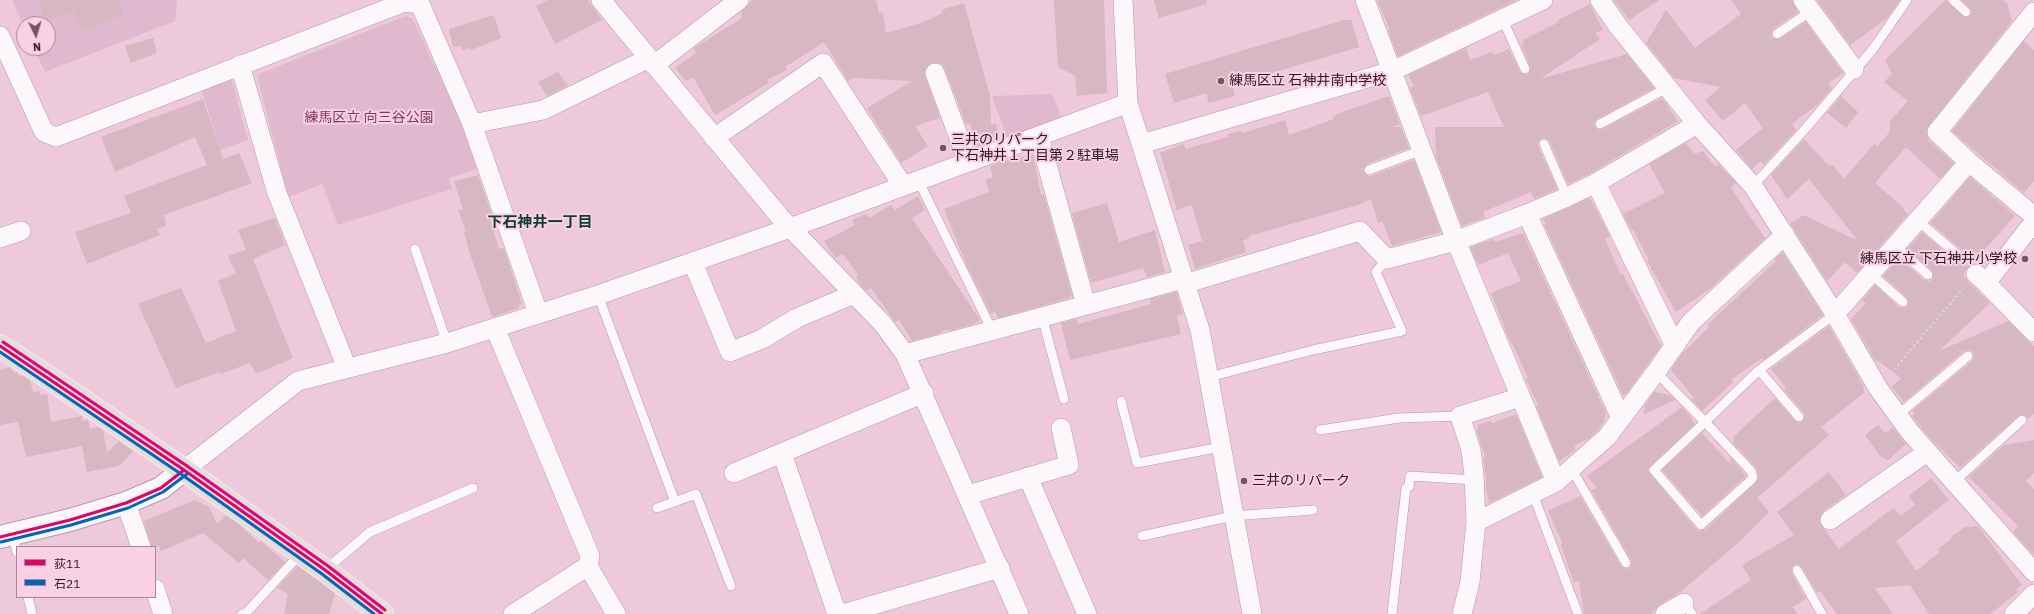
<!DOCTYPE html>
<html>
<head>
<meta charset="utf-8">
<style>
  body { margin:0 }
  #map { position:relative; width:2034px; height:614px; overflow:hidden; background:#eec8db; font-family:"IBM Plex Sans","Noto Sans JP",sans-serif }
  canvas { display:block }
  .legend { position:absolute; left:16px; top:546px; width:140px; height:52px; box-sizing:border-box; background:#fad0e5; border:1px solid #a98698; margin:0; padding:5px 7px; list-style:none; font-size:12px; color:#2f1624 }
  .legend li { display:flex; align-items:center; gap:8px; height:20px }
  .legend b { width:20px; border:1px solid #a98698 }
  .north { position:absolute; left:16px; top:16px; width:40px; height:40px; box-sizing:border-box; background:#fad0e5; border:1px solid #a98698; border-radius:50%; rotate:175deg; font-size:11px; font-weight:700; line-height:16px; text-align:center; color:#2f1624 }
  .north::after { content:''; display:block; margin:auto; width:14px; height:18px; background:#725464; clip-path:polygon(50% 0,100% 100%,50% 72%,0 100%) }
</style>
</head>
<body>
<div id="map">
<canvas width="2034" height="614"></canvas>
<ul class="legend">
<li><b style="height:5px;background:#e50065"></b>荻11</li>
<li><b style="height:5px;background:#0065bd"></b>石21</li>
</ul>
<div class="north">N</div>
</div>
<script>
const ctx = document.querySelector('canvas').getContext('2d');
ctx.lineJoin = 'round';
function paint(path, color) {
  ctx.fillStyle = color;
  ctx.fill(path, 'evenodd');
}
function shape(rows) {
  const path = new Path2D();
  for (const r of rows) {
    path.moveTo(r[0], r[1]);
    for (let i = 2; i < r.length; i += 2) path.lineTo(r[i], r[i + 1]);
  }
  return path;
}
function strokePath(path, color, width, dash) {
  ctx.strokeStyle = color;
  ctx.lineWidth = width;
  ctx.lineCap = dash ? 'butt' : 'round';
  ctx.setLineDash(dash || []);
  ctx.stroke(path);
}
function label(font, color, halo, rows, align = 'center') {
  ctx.font = font + ' "IBM Plex Sans","Noto Sans JP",sans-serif';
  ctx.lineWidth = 4;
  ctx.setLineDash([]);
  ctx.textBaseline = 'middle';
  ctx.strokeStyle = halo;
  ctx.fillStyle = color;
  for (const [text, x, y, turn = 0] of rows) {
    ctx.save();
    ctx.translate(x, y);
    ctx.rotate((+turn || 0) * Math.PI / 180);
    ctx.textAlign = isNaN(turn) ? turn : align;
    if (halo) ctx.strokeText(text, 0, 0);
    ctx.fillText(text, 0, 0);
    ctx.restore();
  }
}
const green = shape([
  [12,0,177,0,175,21,45,72,34,48,48,48,48,24,24,24,24,27],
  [405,16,412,18,463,125,479,168,449,178,452,189,338,225,322,184,288,197,258,79,259,74],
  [230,74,248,140,220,150,201,87],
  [1052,94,1062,118,1007,138,992,96]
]);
const building = shape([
  [38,0,119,0,123,15,80,30,74,12,44,21],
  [548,0,588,0,602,20,555,44,536,6],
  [752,0,876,0,879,13,883,12,886,33,921,23,943,13,941,10,964,3,990,96,991,125,996,124,999,139,976,147,970,123,966,124,945,69,942,64,932,63,926,66,925,76,940,118,915,126,928,146,901,163,867,108,912,81,853,78,848,81,824,42,785,67,787,70,767,80,769,83,715,115,693,77,686,81,675,68,696,53,694,48,742,18,741,12],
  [1054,0,1104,0,1107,93,1077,96,1075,76,1058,67],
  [1154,0,1206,0,1207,4,1159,18],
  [1377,0,1517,0,1398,56,1388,31,1390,30],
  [1614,0,1659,0,1629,20],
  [1731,0,1792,0,1798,12,1773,29,1771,34,1772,38,1780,39,1806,22,1843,73,1828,84,1832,88,1817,105,1792,124,1796,130,1764,165,1761,161,1752,169,1736,150,1763,128,1745,103,1723,121,1705,100,1721,87,1674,78,1646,43,1666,10,1695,48,1741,14],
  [1817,0,1900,0,1886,19,1850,45],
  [1945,0,1947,0,1949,4,1965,18,1970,16,1972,11,1962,0,2003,0,2007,3,2012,21,1926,130,1929,140,1954,163,1940,179,1906,147,1875,183,1904,208,1904,210,1908,214,1857,273,1845,262,1827,281,1790,223,1804,215,1858,241,1809,179,1787,199,1771,175,1804,139,1829,166,1833,165,1844,179,1874,144,1877,146,1889,133,1890,121,1908,101,1884,82,1892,74,1885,60],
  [1590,4,1603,30,1595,33,1600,39,1540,79,1627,54,1654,88,1597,119,1594,123,1595,127,1599,130,1603,129,1662,98,1678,121,1591,173,1568,184,1550,142,1545,138,1541,139,1538,143,1538,146,1557,189,1534,199,1531,192,1483,212,1485,218,1462,226,1436,157,1435,127,1504,127,1488,92,1421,116,1410,88,1414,86,1408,75,1466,48,1470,60,1492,52,1494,55,1509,49,1520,72,1527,75,1531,69,1521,44,1524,43,1523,40,1559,22,1558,20],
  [494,15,501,38,471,50,470,48,462,50,461,46,453,47,449,29],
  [1344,20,1351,20,1359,47,1232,85,1235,96,1209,103,1206,93,1174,103,1165,74],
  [153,38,157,53,131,63,125,46],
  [2024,41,2034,50,2034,181,2024,193,1952,131],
  [558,72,568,86,547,96,538,82],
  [1389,96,1400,124,1392,127,1401,127,1409,148,1367,164,1363,169,1364,172,1368,176,1371,176,1414,160,1441,232,1392,246,1382,221,1378,223,1371,199,1358,205,1249,236,1249,238,1243,241,1246,252,1195,269,1188,245,1202,241,1192,205,1177,210,1160,153,1184,144,1186,149,1228,137,1227,134,1242,131,1243,133,1285,120,1289,135,1334,119,1333,116,1348,110],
  [1841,96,1858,112,1846,128,1827,113],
  [203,99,223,159,239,153,252,183,164,215,166,226,157,229,160,235,87,264,75,232,131,213,124,196,207,165,195,137,115,172,101,137],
  [1686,143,1694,154,1703,151,1715,167,1718,164,1736,183,1731,188,1765,238,1768,236,1711,288,1676,312,1652,270,1647,261,1649,260,1633,229,1631,230,1623,214,1665,193,1649,164],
  [1033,155,1041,195,1044,195,1072,295,1070,296,1070,298,998,318,995,312,991,314,967,266,944,209,989,192,986,179,993,178,990,166,1004,161],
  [478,175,493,218,490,219,499,249,504,248,522,304,519,305,519,308,492,317,469,251,464,231,466,231,458,210,463,209,454,181],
  [1970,177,2015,216,1965,271,1964,276,1968,282,1990,303,1939,351,2008,321,2034,346,2034,414,2028,419,2024,414,2018,416,1960,468,1930,438,1912,416,1915,413,1912,411,1972,361,1974,358,1973,352,1970,350,1964,351,1904,402,1892,387,1901,378,1877,360,1876,362,1851,319,1866,303,1862,300,1875,285,1899,307,1905,308,1908,306,1907,298,1883,276,1899,258,1924,280,1930,281,1933,279,1932,271,1907,249,1922,232,1960,265,1966,266,1969,264,1970,258,1968,255,1930,223],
  [918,196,925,210,912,218,980,320,971,325,948,331,946,329,938,334,912,341,899,320,895,322,871,288,867,291,861,286,856,278,858,275,843,254,835,258,824,241,855,225,852,220,866,214,869,218,891,205,895,210],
  [1590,198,1610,236,1605,239,1620,273,1623,274,1661,346,1626,394,1623,395,1544,224,1546,224,1543,219],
  [1107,203,1119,242,1155,230,1165,272,1147,277,1143,268,1091,283,1072,213],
  [275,218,285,245,253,259,293,358,256,374,250,363,221,374,219,372,176,388,138,304,181,288,206,343,236,331,218,281,236,273,228,256,246,250,238,230],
  [1523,233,1606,413,1604,422,1599,429,1588,439,1575,445,1575,450,1559,461,1536,406,1538,405,1526,379,1528,378,1512,343,1511,344,1491,293,1521,281,1508,253,1478,265,1470,247,1493,239,1494,241,1498,241],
  [1782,252,1823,315,1763,360,1762,358,1732,379,1733,382,1702,411,1690,398,1695,399,1671,370,1681,355,1709,327,1707,325,1776,261,1775,259],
  [1176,292,1183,314,1177,316,1181,334,1070,360,1061,323,1076,319,1078,324,1151,304,1149,299],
  [1829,326,1863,385,1864,393,1821,427,1829,435,1757,498,1769,512,1738,543,1679,593,1659,605,1652,614,1584,614,1579,581,1574,583,1561,545,1562,542,1548,511,1580,496,1621,566,1626,569,1629,568,1632,563,1631,560,1591,490,1597,488,1587,476,1682,407,1693,419,1692,420,1695,424,1650,466,1648,471,1696,529,1699,531,1705,530,1755,484,1759,478,1756,467,1733,443,1734,436,1775,398,1795,421,1800,423,1804,419,1804,413,1784,390,1786,388,1771,369],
  [10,367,14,373,17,372,19,376,22,375,30,380,33,392,39,391,40,395,47,394,51,422,82,416,82,421,88,420,90,429,99,427,103,430,107,453,119,441,133,451,119,466,87,472,82,446,26,457,18,422,0,425,0,370],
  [1654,392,1670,395,1675,400,1644,414,1645,405],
  [1516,414,1542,477,1489,503,1486,488,1486,478,1483,458,1485,457,1477,432,1478,425,1490,421,1493,423],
  [1878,425,1885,433,1893,428,1906,444,1888,460,1881,457,1865,435],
  [1702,433,1730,464,1731,458,1746,476,1702,516,1662,470],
  [2034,440,2034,473,2026,481,2034,489,2034,555,2013,532,2018,526,1969,477,2004,445],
  [1829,472,1846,495,1823,511,1819,521,1839,549,1893,508,1901,516,1915,505,1909,496,1931,478,1949,500,1896,541,1916,571,1940,552,1938,549,1950,540,1951,537,1965,527,1978,526,2022,585,2016,590,2018,592,1990,614,1929,614,1910,585,1875,588,1893,614,1837,614,1820,591,1817,593,1802,567,1797,564,1792,567,1792,573,1806,599,1792,607,1798,614,1700,614,1751,580,1742,565,1794,535,1777,512],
  [195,500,209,507,217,524,226,515,239,524,259,543,261,541,285,562,268,580,243,558,239,563,203,533,161,551,159,546,152,547,144,521],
  [298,566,335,593,329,614,284,614,288,594,277,588]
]);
const path = shape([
  [1891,373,1963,289],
  [1698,592,1758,533,1804,481,1865,403]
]);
const service = shape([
  [1953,0,1966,12],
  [1503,20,1525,69],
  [1777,34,1811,11],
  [1600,124,1667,88],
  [1544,144,1567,197],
  [1369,170,1422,150],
  [918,180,992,330],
  [1753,186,1806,128,1873,49,1907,0],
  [1918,221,1964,260],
  [1895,246,1928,275],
  [415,249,447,343],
  [1871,274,1903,302],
  [598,295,675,502],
  [1042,316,1064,399],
  [1759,370,1799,417],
  [1656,372,1705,422,1751,471,1753,477,1751,480,1701,525,1654,470,1705,422,1759,370,1835,314],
  [1209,377,1313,350,1402,331,1376,272,1387,259],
  [1121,401,1137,463,1221,447],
  [1899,414,1968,356],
  [1320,430,1399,418,1460,416],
  [1571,468,1626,563],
  [1954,482,2022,420],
  [1533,494,1578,614],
  [657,508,696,494,731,586],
  [12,534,17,552],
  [1142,536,1233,516,1313,510],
  [325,570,370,532,473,488],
  [1797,570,1822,614],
  [28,597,32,614],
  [1684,603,1692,614],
  [242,614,246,613,301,553],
  [1392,614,1406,488,1409,487,1410,476,1475,480]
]);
const minor = shape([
  [601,0,780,217,883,324,905,354,1019,614],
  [1123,0,1128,103,1200,330,1252,614],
  [1365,0,1456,241,1556,482],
  [1600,0,1618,26,1697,124,1753,186,1835,314,1878,388,1910,432,2034,572],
  [1803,0,1854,69],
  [0,36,44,132,56,137,405,2,420,4,472,124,538,313],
  [240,65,277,193,347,368],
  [654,65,739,0],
  [935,73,968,162],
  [472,124,543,110,649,58],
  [1039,136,1086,305],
  [714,138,823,63,903,186],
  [1141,144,1392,71,1543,0],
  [1596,183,1675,346],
  [2028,211,1969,162,1937,132,2034,12],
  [1527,214,1621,418],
  [0,238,21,231],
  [693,263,730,352,762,339,797,318,854,294],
  [1976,274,1986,283,2034,222],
  [1986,283,2034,332],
  [1184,284,1360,231,1387,259,1456,241,1527,214,1567,197,1596,183,1697,124],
  [1835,314,1969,162],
  [495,328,590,556,588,566,513,614],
  [905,354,1183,279],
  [782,453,837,614],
  [184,470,298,381,447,343,598,295,790,228,1128,103],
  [734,473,924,393],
  [1028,477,1087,614],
  [968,495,1069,465,1061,428],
  [126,503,141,547],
  [1830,520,1927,452],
  [1476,522,1556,482,1607,437,1656,372,1691,322,1785,235],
  [588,566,616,614],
  [155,589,163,614],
  [842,614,1000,568],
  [1462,614,1470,582,1476,522,1474,475,1471,450,1460,416,1521,397],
  [1665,614,1684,603],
  [2014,614,2034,594]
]);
const tertiary = shape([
  [0,537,70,520,126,503,161,488,184,470]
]);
const primary = shape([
  [0,346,45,375,184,470,325,570,382,614]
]);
const bus1 = shape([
  [0,346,184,470,325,570,382,614],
  [0,537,70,520,126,503,161,488,184,470]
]);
const bus2 = shape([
  [0,352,181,474,322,574,374,614],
  [1,542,71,525,128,508,163,492,187,474]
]);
const bus3 = shape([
  [3,342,187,466,328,566,385,610]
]);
const markers = [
  [1221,81,4,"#725464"],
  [943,148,4,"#725464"],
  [2025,259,4,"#725464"],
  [1244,481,4,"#725464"]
];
const poiNames = [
  ["練馬区立 石神井南中学校",1229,81],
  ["三井のリパーク",951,140],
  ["下石神井１丁目第２駐車場",951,156],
  ["練馬区立 下石神井小学校",2017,259,"right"],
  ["三井のリパーク",1252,481]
];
const parkNames = [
  ["練馬区立 向三谷公園",369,118]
];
const neighbourhoodNames = [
  ["下石神井一丁目",540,223]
];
paint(green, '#e1b9ce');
paint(building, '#d6b7c2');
strokePath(service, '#b699a8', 10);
strokePath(minor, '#b699a8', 20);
strokePath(tertiary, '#b699a8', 24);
strokePath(primary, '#f7e6ef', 24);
strokePath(path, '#dfd3d9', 2.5, [2, 3]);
strokePath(service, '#fcf7fa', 9);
strokePath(minor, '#fcf7fa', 19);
strokePath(tertiary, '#fcf7fa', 22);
strokePath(primary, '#e4ded8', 22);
strokePath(bus1, '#e50065', 3);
strokePath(bus2, '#0065bd', 3);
strokePath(bus3, '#e5007d', 3);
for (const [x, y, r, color] of markers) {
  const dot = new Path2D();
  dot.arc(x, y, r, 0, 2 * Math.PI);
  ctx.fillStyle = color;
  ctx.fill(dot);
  strokePath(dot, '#fad0e5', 1.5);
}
label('14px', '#2f1624', '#fad0e5', poiNames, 'left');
label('14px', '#803761', '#fad0e5', parkNames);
label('bold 15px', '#0b3e2d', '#fad0e5', neighbourhoodNames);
</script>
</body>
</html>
